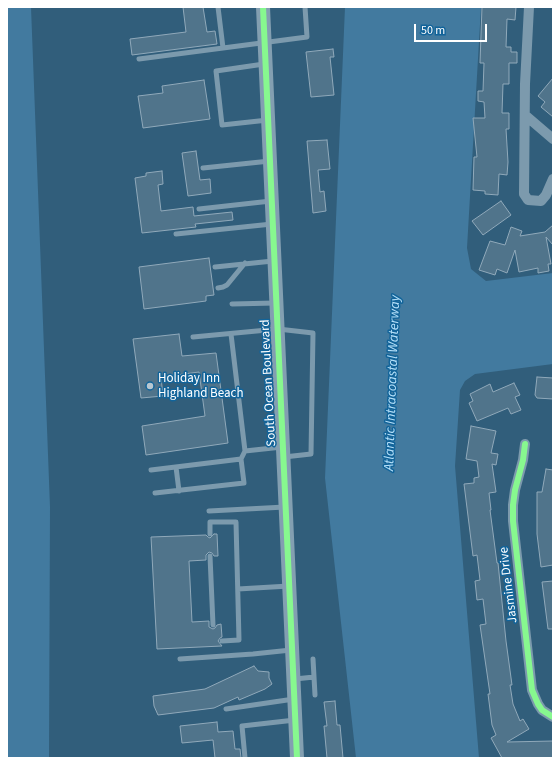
<!DOCTYPE html>
<html>
<head>
<meta charset="utf-8">
<style>
  body { margin:0 }
  #map { position:relative; width:560px; height:765px; overflow:hidden; background:#315e7b; font-family:"Source Sans 3",sans-serif }
  canvas { display:block }
  .frame { position:absolute; inset:0; border:8px solid #fff; pointer-events:none }
  .scale { position:absolute; left:414px; top:24px; width:73px; height:18px; box-sizing:border-box; border:2px solid #fff; border-top:0; padding-left:5px; font-size:12px; line-height:14px; white-space:nowrap; color:#fff; -webkit-text-stroke:3px #12649a; paint-order:stroke }
</style>
</head>
<body>
<div id="map">
<canvas width="560" height="765"></canvas>
<div class="frame"></div>
<div class="scale">50 m</div>
</div>
<script>
const ctx = document.querySelector('canvas').getContext('2d');
ctx.lineJoin = 'round';
function paint(path, color) {
  ctx.fillStyle = color;
  ctx.fill(path, 'evenodd');
}
function shape(rows) {
  const path = new Path2D();
  for (const r of rows) {
    path.moveTo(r[0], r[1]);
    for (let i = 2; i < r.length; i += 2) path.lineTo(r[i], r[i + 1]);
  }
  return path;
}
function strokePath(path, color, width, dash) {
  ctx.strokeStyle = color;
  ctx.lineWidth = width;
  ctx.lineCap = dash ? 'butt' : 'round';
  ctx.setLineDash(dash || []);
  ctx.stroke(path);
}
function label(font, color, halo, rows, align = 'center') {
  ctx.font = font + ' "Source Sans 3",sans-serif';
  ctx.lineWidth = 3;
  ctx.setLineDash([]);
  ctx.textBaseline = 'middle';
  ctx.strokeStyle = halo;
  ctx.fillStyle = color;
  for (const [text, x, y, turn = 0] of rows) {
    ctx.save();
    ctx.translate(x, y);
    ctx.rotate((+turn || 0) * Math.PI / 180);
    ctx.textAlign = isNaN(turn) ? turn : align;
    if (halo) ctx.strokeText(text, 0, 0);
    ctx.fillText(text, 0, 0);
    ctx.restore();
  }
}
const water = shape([
  [7,7,31,7,50,507,49,758,7,758],
  [345,7,481,7,467,248,471,269,486,281,553,273,553,364,475,374,465,381,460,390,455,466,479,758,356,758,325,478]
]);
const building = shape([
  [183,7,203,7,207,32,215,31,217,44,132,55,130,39,186,32,183,7],
  [482,7,516,7,515,20,507,19,506,47,511,47,511,52,517,52,517,63,509,63,509,84,503,84,502,113,509,113,509,129,506,129,508,162,507,175,499,174,498,195,485,194,485,191,473,190,474,157,477,157,473,118,485,118,484,102,478,101,478,91,483,91,484,63,480,63,482,7],
  [333,49,334,57,330,57,334,95,311,97,306,52,333,49],
  [553,78,553,117,541,107,545,102,538,96,553,78],
  [204,80,210,119,143,128,138,96,163,93,162,86,204,80],
  [327,140,330,169,318,170,320,192,324,191,326,211,313,213,307,141,327,140],
  [196,151,200,180,210,179,211,193,188,196,182,153,196,151],
  [162,171,163,184,158,185,161,211,193,207,194,216,232,212,233,220,195,224,196,227,142,233,135,178,146,176,146,173,162,171],
  [501,201,511,215,483,235,472,221,501,201],
  [553,225,553,245,546,237,551,264,548,264,549,271,538,273,538,268,519,272,515,250,507,273,497,269,495,275,479,270,490,241,505,245,511,227,522,231,520,236,545,232,553,225],
  [209,258,214,295,206,296,206,301,144,309,139,267,209,258],
  [179,334,182,356,216,353,228,443,146,455,142,426,205,416,199,372,161,377,163,396,141,398,133,339,179,334],
  [537,377,553,378,553,399,537,398,535,395,537,377],
  [514,383,520,395,515,397,521,410,511,414,508,408,477,421,469,403,473,401,470,394,490,384,493,392,514,383],
  [471,426,496,431,491,453,498,454,496,465,492,464,496,492,489,493,491,510,490,510,497,563,498,563,506,641,512,685,510,685,513,704,520,721,523,719,529,729,507,742,553,741,553,758,502,758,491,738,496,735,492,725,488,694,490,694,480,625,486,624,483,599,477,600,475,581,480,580,477,555,473,556,464,484,474,483,474,478,479,477,477,461,466,459,471,426],
  [546,469,553,470,553,565,541,567,537,534,537,492,542,492,546,469],
  [214,534,217,534,218,556,214,556,212,553,209,552,206,555,206,560,189,561,192,622,209,621,209,627,213,629,215,628,217,625,221,624,222,637,220,638,218,641,222,646,157,649,151,537,206,535,208,537,210,538,214,534],
  [553,581,553,629,548,629,542,582,553,581],
  [254,666,258,671,269,672,269,678,272,684,265,689,239,700,238,697,214,708,158,715,154,706,153,696,205,689,254,666],
  [335,701,337,725,340,725,343,758,327,758,324,726,327,726,324,702,335,701],
  [217,722,218,732,233,731,235,749,240,749,241,758,215,758,213,740,182,743,180,726,217,722]
]);
const service = shape([
  [218,7,223,48],
  [139,59,307,37,305,7],
  [264,64,216,71,222,125,268,120],
  [203,168,270,161],
  [199,209,271,201],
  [176,234,272,224],
  [215,267,273,261],
  [218,288,223,287,227,285,245,263],
  [232,304,275,303],
  [193,337,278,329,313,333,311,454,284,457],
  [245,451,282,447],
  [176,467,179,491],
  [151,470,241,459],
  [155,493,244,483,241,459,245,451,231,334],
  [209,511,285,507],
  [210,534,210,522,236,522,239,640,222,641],
  [210,556,213,625],
  [238,589,289,586],
  [180,659,253,654,291,650],
  [313,659,315,695],
  [295,679,314,677],
  [226,709,294,699],
  [245,758,242,726,295,720]
]);
const minor = shape([
  [529,7,525,84,524,194,528,200,541,201,546,195,553,179],
  [525,115,553,139],
  [525,444,523,460,515,490,513,505,513,521,532,690,538,704,542,710,553,717]
]);
const secondary = shape([
  [263,7,297,758]
]);
const cycleway = shape([
  [263,7,297,758],
  [525,444,523,460,515,490,513,505,513,521,532,690,538,704,542,710,553,717]
]);
const markers = [
  [150,386,4,"#b7c7d1"]
];
const poiNames = [
  ["Holiday Inn",158,379],
  ["Highland Beach",158,394]
];
const streetNames = [
  ["South Ocean Boulevard",269,383,-93],
  ["Jasmine Drive",509,585,-97]
];
const waterNames = [
  ["Atlantic Intracoastal Waterway",393,383,-88]
];
paint(water, '#427a9f');
paint(building, '#50748b');
strokePath(building, '#90a9ba', 1);
strokePath(service, '#7c9aad', 5);
strokePath(minor, '#7c9aad', 10);
strokePath(secondary, '#839fb1', 14);
strokePath(cycleway, '#87f88f', 6);
for (const [x, y, r, color] of markers) {
  const dot = new Path2D();
  dot.arc(x, y, r, 0, 2 * Math.PI);
  ctx.fillStyle = color;
  ctx.fill(dot);
  strokePath(dot, '#12649a', 1.5);
}
label('13px', '#fff', '#12649a', poiNames, 'left');
label('13px', '#fff', '#12649a', streetNames);
label('italic 14px', '#b6e1fa', '#12649a', waterNames);
</script>
</body>
</html>
